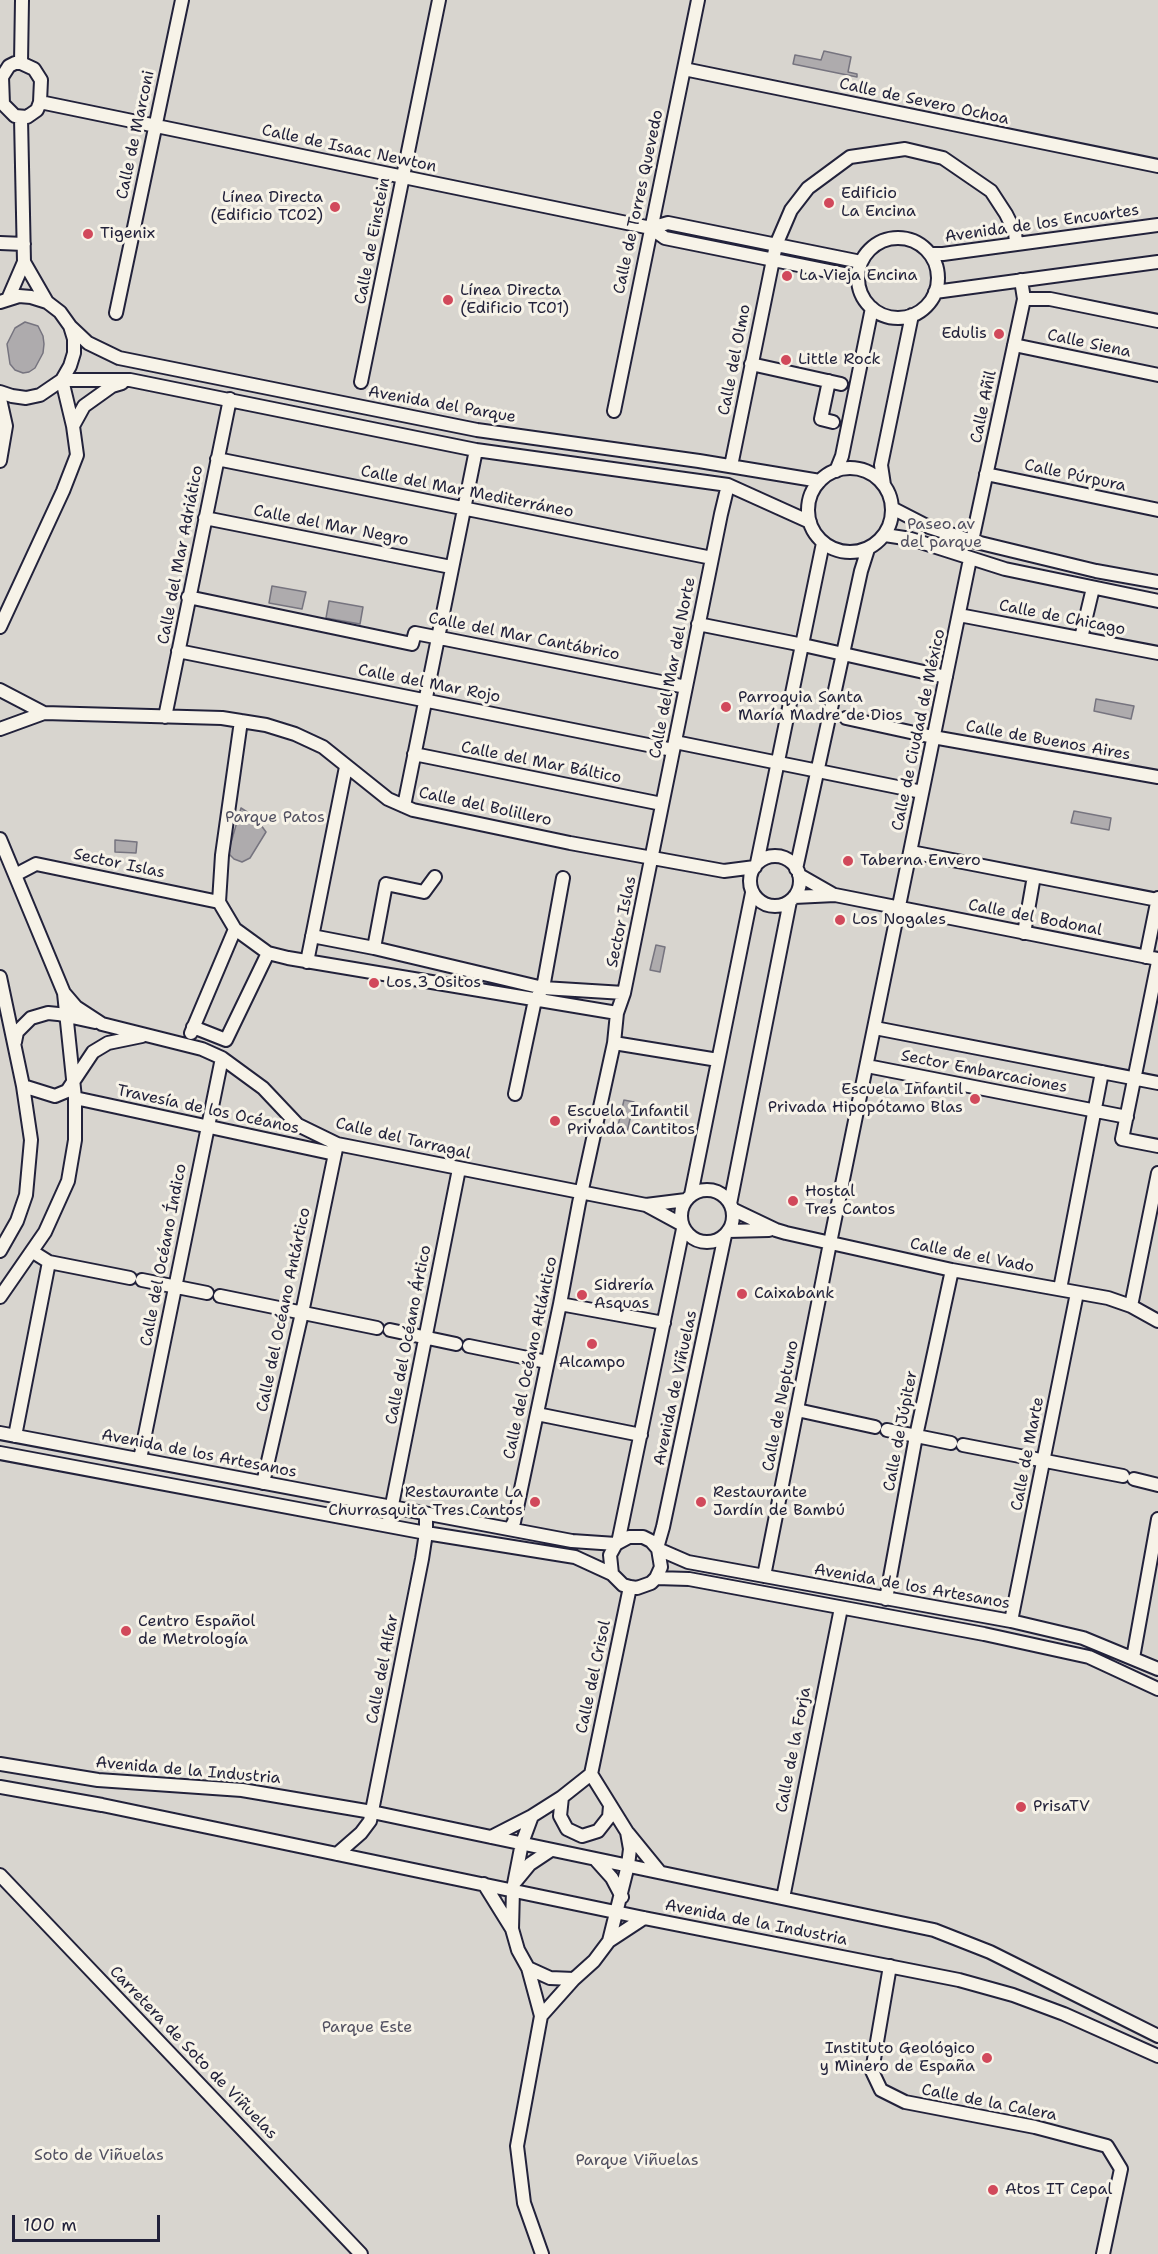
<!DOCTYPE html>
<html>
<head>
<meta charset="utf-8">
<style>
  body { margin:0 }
  #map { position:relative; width:1158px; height:2254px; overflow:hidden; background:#f7f3e8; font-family:"Shantell Sans",sans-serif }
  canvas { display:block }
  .scale { position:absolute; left:12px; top:2215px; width:148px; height:27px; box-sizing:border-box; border:3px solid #22223b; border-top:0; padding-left:8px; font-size:18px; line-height:21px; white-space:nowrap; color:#22223b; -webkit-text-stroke:4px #f7f3e8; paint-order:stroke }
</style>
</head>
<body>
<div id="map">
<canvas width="1158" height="2254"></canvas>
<div class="scale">100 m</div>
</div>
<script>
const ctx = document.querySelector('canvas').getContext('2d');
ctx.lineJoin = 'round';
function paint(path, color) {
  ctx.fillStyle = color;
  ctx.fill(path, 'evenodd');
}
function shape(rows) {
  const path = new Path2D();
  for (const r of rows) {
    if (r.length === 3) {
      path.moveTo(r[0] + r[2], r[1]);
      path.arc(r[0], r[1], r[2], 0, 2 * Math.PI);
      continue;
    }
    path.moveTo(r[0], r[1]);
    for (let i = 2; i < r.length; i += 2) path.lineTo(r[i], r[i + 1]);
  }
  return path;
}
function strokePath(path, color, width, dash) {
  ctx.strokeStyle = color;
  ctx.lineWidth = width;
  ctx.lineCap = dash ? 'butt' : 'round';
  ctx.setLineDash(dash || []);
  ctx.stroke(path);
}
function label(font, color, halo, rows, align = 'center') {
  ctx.font = font + ' "Shantell Sans",sans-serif';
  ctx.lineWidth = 6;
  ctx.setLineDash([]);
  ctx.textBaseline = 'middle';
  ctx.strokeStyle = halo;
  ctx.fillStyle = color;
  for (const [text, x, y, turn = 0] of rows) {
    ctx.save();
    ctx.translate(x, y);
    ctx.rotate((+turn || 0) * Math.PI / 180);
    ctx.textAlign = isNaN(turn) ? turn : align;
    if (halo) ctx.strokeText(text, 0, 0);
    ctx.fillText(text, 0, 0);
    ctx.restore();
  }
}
const green = shape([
  [0,0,1158,0,1158,2254,0,2254]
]);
const water = shape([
  [824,51,851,57,848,72,857,74,857,77,793,64,795,55,821,60,824,51],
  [25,322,38,326,43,336,44,344,43,353,35,368,29,372,23,373,15,370,10,364,7,344,15,328,25,322],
  [272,586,306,592,302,609,269,603,272,586],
  [329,601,363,607,360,624,326,618,329,601],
  [1096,699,1134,706,1131,719,1094,711,1096,699],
  [241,808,255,817,266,832,250,858,242,862,234,859,228,853,241,808],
  [1074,811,1111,818,1109,830,1071,823,1074,811],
  [115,840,137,842,136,853,115,852,115,840],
  [656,945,665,947,660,972,650,970,656,945],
  [624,1100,634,1102,627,1132,617,1130,624,1100]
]);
const minor = shape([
  [15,63,21,63,34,69,41,80,40,102,37,110,27,117,15,116,3,104,2,77,9,66,15,63],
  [21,63,22,0],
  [684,69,1158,166],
  [40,102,651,228,665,238,858,277],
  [651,228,668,223,861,262],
  [898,278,40],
  [0,243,24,244],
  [930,254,943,254,1158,225],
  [24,262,47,302],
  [935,292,1158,262],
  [8,299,24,262,21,118],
  [1024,299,1050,299,1158,321],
  [0,302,19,296,31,297,47,302,60,312,70,326,74,339,74,353,70,366,62,380,40,395,26,398,12,396,0,392],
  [116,313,182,0],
  [70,326,88,343,119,358,477,430,699,461,820,481],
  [1014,345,1158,375],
  [751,364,841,384],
  [62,380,130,380,476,450,728,485,810,522],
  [829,381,821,419,833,422],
  [361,382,439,0],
  [0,399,6,426,0,461],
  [614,411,698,0],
  [73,426,84,406,112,386,122,383],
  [217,459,712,558],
  [731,466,776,245,791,210,808,188,850,157,905,149,943,158,991,191,1006,214,1015,232,1016,243],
  [850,510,42],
  [836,471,842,456,872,308],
  [986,474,1158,510],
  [884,485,881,465,912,315],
  [892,508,929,527,972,541,1096,571,1158,582],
  [205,518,451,567],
  [885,535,911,539,1005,569,1158,601],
  [972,541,1024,299,1021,280],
  [188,597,412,644,415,633,686,687],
  [959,615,1158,653],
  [698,624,803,645,946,677],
  [0,627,63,491,77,455,73,426,62,380],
  [1081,638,1093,588],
  [178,651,673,750],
  [0,690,44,713],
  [165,717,230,399],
  [846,718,933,737,1158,777],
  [241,721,222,855,219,902,235,929,268,953,288,958,617,1013],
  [0,729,44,713,222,718,266,725,295,734,323,747,388,799,413,810,570,843,724,871,755,867],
  [675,742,922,792],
  [414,754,662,804],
  [404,806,476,450],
  [0,839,64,993,75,1098,75,1140,68,1181,45,1232,0,1297],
  [911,852,1158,900],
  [775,881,25],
  [757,863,823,543],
  [796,869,861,571,868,549],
  [15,875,36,864,219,902],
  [799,875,834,895],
  [794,897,835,895,1158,959],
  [1024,933,1034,876],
  [312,936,374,948,543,988,624,993],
  [374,948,386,884,424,892,435,877],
  [1146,957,1158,898],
  [307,962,346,767],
  [1158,962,1122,1139,1158,1146],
  [0,977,23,1086,31,1140,26,1195,17,1221,0,1251],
  [64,993,76,1007,102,1024,202,1049,222,1058,263,1088,298,1125,337,1144,646,1205,681,1224],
  [193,1027,226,1040,268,953],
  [875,1028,1158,1083],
  [191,1033,235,929],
  [15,1042,17,1032,31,1018,48,1013,58,1014,95,1022],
  [614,1043,718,1060],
  [867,1066,1127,1117],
  [23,1086,55,1096,67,1091,93,1052,108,1043,142,1036],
  [515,1094,535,1000,543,988,563,878],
  [75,1098,335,1154],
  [707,1216,26],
  [691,1195,752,893],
  [730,1204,790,901],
  [646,1205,686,1200],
  [732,1209,776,1230,786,1233,952,1270,1108,1298,1131,1306,1158,1321],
  [728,1231,769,1230],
  [33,1252,49,1262,130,1278],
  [142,1280,207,1293],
  [1060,1289,1102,1072],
  [220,1296,377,1328],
  [560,1304,664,1323],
  [1131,1306,1158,1173],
  [390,1330,456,1344],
  [469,1346,547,1362],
  [797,1410,875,1427],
  [537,1414,641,1435],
  [887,1430,951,1443],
  [0,1433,572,1541,616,1544],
  [15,1436,49,1262],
  [963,1445,1123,1476],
  [0,1453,426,1533,575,1557,612,1574],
  [140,1459,222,1058],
  [1134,1479,1158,1485],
  [263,1483,302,1313,337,1144],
  [388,1525,459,1169],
  [510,1529,514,1522,560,1304,579,1203,614,1043,617,1013,624,993,721,514,728,485],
  [618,1543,683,1229],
  [657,1548,663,1527,725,1235],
  [658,1549,661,1567,656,1578,651,1583,637,1588,630,1587,623,1585,612,1574,610,1555,616,1544,629,1537,643,1537,651,1541,658,1549,688,1562,1011,1621,1083,1638,1158,1669],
  [764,1576,830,1243,970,559],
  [656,1578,689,1579,984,1634,1089,1657,1158,1689],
  [886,1599,916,1436,952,1270],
  [1011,1621,1077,1293],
  [1133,1658,1158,1519],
  [0,1764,98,1780,242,1790,372,1812,934,1930,990,1952,1158,2036],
  [591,1774,630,1587],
  [0,1787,102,1805,644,1918,959,1980,1013,1995,1064,2014,1158,2056],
  [562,1797,560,1816,567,1829,582,1836,598,1831,609,1817,610,1806],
  [628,1833,659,1871],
  [491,1837,532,1816],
  [337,1854,361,1833,370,1821,422,1559,426,1533,426,1514],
  [595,1859,612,1878,622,1897],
  [0,1875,361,2254],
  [516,1881,530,1864,551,1850],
  [484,1884,512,1929],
  [783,1898,841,1608],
  [609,1941,644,1918],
  [890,1966,872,2071,881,2090,905,2102,1035,2127,1107,2146,1121,2169,1103,2254],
  [528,1968,550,1978,574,1979],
  [541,2016,574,1979,594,1961,609,1941,628,1865,630,1849,627,1832,591,1774],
  [542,2254,524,2203,517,2146,541,2016,528,1968,518,1950,512,1929,513,1889,522,1843,532,1816,562,1797,591,1774]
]);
const markers = [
  [829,203,6,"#d1495b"],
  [335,207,6,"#d1495b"],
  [88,234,6,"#d1495b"],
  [787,276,6,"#d1495b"],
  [448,300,6,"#d1495b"],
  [999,334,6,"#d1495b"],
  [786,360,6,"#d1495b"],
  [726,707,6,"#d1495b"],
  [848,861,6,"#d1495b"],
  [840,920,6,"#d1495b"],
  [374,983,6,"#d1495b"],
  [975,1099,6,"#d1495b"],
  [555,1121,6,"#d1495b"],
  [793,1201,6,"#d1495b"],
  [742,1294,6,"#d1495b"],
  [582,1295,6,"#d1495b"],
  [592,1344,6,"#d1495b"],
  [535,1502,6,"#d1495b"],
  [701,1502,6,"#d1495b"],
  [126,1631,6,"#d1495b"],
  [1021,1807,6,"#d1495b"],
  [987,2058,6,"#d1495b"],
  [993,2190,6,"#d1495b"]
];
const streetNames = [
  ["Calle de Severo Ochoa",924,102,12],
  ["Calle de Marconi",136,135,-78],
  ["Calle de Isaac Newton",349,149,12],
  ["Calle de Torres Quevedo",639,202,-78],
  ["Avenida de los Encuartes",1042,224,-8],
  ["Calle de Einstein",373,241,-79],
  ["Calle Siena",1089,344,12],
  ["Calle del Olmo",735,360,-79],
  ["Avenida del Parque",442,405,10],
  ["Calle Añil",984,407,-78],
  ["Calle Púrpura",1075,476,12],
  ["Calle del Mar Mediterráneo",467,492,11],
  ["Calle del Mar Negro",331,526,11],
  ["Calle del Mar Adriático",181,555,-79],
  ["Calle de Chicago",1062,618,11],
  ["Calle del Mar Cantábrico",524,637,11],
  ["Calle del Mar del Norte",673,668,-79],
  ["Calle del Mar Rojo",429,684,11],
  ["Calle de Ciudad de México",919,730,-78],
  ["Calle de Buenos Aires",1048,741,10],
  ["Calle del Mar Báltico",541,763,11],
  ["Calle del Bolillero",485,807,12],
  ["Sector Islas",119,864,12],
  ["Calle del Bodonal",1035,918,11],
  ["Sector Islas",622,922,-78],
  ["Sector Embarcaciones",984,1072,11],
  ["Travesía de los Océanos",208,1110,12],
  ["Calle del Tarragal",403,1139,13],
  ["Calle del Océano Índico",164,1255,-79],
  ["Calle de el Vado",972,1256,11],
  ["Calle del Océano Antártico",284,1310,-78],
  ["Calle del Océano Ártico",409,1335,-79],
  ["Calle del Océano Atlántico",531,1358,-78],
  ["Avenida de Viñuelas",676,1388,-78],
  ["Calle de Neptuno",781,1406,-79],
  ["Calle de Júpiter",901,1431,-79],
  ["Avenida de los Artesanos",199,1454,11],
  ["Calle de Marte",1028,1454,-79],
  ["Avenida de los Artesanos",912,1587,10],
  ["Calle del Alfar",383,1669,-79],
  ["Calle del Crisol",594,1677,-78],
  ["Calle de la Forja",794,1750,-79],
  ["Avenida de la Industria",188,1771,5],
  ["Avenida de la Industria",756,1923,11],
  ["Carretera de Soto de Viñuelas",193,2053,46],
  ["Calle de la Calera",989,2103,11]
];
const poiNames = [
  ["Edificio",841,194],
  ["La Encina",841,212],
  ["Línea Directa",323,198,"right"],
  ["(Edificio TC02)",323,216,"right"],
  ["Tigenix",100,234],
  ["La Vieja Encina",799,276],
  ["Línea Directa",460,291],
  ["(Edificio TC01)",460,309],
  ["Edulis",987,334,"right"],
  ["Little Rock",798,360],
  ["Parroquia Santa",738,698],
  ["María Madre de Dios",738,716],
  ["Taberna Envero",860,861],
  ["Los Nogales",852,920],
  ["Los 3 Ositos",386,983],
  ["Escuela Infantil",963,1090,"right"],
  ["Privada Hipopótamo Blas",963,1108,"right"],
  ["Escuela Infantil",567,1112],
  ["Privada Cantitos",567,1130],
  ["Hostal",805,1192],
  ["Tres Cantos",805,1210],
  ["Sidrería",594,1286],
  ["Asquas",594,1304],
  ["Caixabank",754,1294],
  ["Alcampo",592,1363,"center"],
  ["Restaurante La",523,1493,"right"],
  ["Churrasquita Tres Cantos",523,1511,"right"],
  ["Restaurante",713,1493],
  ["Jardín de Bambú",713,1511],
  ["Centro Español",138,1622],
  ["de Metrología",138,1640],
  ["PrisaTV",1033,1807],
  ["Instituto Geológico",975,2049,"right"],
  ["y Minero de España",975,2067,"right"],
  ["Atos IT Cepal",1005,2190]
];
const parkNames = [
  ["Paseo av",941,525],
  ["del parque",941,543],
  ["Parque Patos",275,818],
  ["Parque Este",367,2028],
  ["Soto de Viñuelas",99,2156],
  ["Parque Viñuelas",637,2161]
];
paint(green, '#d8d5cf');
paint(water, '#aeabad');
strokePath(water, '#76747f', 1.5);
strokePath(minor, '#22223b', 16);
strokePath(minor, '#f7f3e8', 12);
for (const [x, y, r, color] of markers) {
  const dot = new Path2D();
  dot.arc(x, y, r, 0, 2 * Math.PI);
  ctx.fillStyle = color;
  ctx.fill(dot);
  strokePath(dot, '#f7f3e8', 2);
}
label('16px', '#22223b', '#f7f3e8', streetNames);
label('16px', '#22223b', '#f7f3e8', poiNames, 'left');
label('16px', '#504f60', '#f7f3e8', parkNames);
</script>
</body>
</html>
